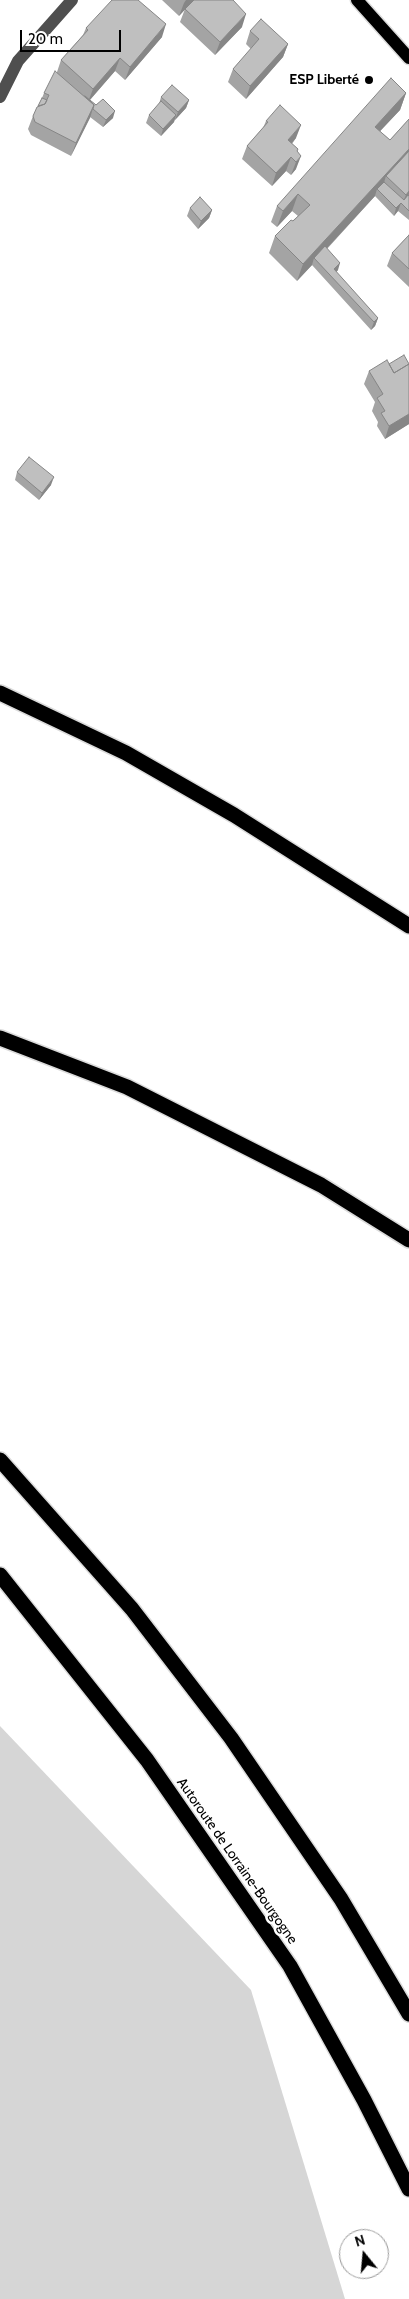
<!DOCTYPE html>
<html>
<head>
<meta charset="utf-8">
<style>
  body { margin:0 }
  #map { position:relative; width:409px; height:2299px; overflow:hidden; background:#fff; font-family:Cabin,sans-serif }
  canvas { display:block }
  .north { position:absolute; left:339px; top:2229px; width:50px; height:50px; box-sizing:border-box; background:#fff; border:1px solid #999; border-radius:50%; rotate:343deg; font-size:14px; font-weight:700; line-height:20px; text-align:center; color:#000 }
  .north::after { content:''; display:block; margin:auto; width:18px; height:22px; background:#000; clip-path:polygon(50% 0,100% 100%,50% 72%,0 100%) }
  .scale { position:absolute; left:20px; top:30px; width:101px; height:22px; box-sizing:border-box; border:2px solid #000; border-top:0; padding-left:6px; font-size:15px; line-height:18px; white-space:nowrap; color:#000; -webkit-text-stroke:4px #fff; paint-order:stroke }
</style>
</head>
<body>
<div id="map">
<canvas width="409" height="2299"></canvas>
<div class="north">N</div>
<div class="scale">20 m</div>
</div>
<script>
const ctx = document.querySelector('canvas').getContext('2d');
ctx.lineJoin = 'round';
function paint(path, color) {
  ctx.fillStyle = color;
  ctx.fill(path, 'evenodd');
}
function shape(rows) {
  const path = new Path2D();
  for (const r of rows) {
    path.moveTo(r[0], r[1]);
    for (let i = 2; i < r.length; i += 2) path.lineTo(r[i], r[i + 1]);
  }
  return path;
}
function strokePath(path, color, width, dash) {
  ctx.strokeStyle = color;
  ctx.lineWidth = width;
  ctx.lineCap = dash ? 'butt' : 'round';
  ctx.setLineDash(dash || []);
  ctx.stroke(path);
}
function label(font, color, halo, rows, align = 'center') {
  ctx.font = font + ' Cabin,sans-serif';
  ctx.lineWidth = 5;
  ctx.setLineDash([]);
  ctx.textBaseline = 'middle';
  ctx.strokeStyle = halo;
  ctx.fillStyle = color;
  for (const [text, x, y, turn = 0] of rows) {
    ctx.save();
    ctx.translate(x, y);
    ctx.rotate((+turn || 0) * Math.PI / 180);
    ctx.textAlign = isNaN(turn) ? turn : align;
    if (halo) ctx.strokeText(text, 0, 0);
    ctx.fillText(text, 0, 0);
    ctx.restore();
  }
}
const green = shape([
  [0,1726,251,1990,345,2299,0,2299]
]);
const minor = shape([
  [0,97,18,61,72,0]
]);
const major = shape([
  [357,0,409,58]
]);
const highway = shape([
  [0,693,126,753,234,815,409,926],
  [0,1038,127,1087,321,1185,409,1240],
  [0,1460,132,1609,231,1738,341,1899,409,2014],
  [0,1575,147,1760,290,1966,364,2100,409,2189]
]);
const wall = shape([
  [162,0,193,0,179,16],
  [185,9,242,27,215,55,180,22],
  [86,28,162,37,125,80,115,71,90,100,113,118,103,127,90,117,71,156,31,135,28,129,33,116,42,98,44,93,57,72,61,60,83,35],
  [250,31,288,44,283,57,246,99,228,82,233,69,251,49,246,44],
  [406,93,400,110,380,131,390,140,409,119,409,220,398,211,394,216,375,196,327,249,338,270,336,272,378,318,375,326,371,330,312,265,297,281,269,253,275,236,298,216,292,211,277,227,271,222,277,206],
  [161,97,189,100,186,108,175,120,175,119,174,122,161,136,146,123,149,115,159,104],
  [266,121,296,138,292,144,298,149,297,152,296,169,291,175,286,171,272,186,242,159,247,146,263,128],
  [190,208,212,210,209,218,198,229,187,216],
  [409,235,409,287,387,266,392,253],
  [389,364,409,364,409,424,385,439,377,426,378,422,372,411,375,402,364,384,369,371],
  [17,472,51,485,39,500,15,480]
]);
const shadedWall = shape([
  [186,0,194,0,179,16,184,3],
  [246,14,242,27,215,55,220,42],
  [166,24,162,37,125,80,130,67],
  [288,44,283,57,246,99,250,86],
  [120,58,115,71,88,102,93,89],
  [406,93,400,110,369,143,375,127],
  [189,100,186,108,175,120,178,112],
  [94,105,90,118,71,156,76,143],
  [115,111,113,118,103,127,106,120],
  [176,115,174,122,161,136,163,129],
  [301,125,296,138,283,153,288,140],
  [409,149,409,159,386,176,382,189,377,189,375,196,316,260,314,258,312,265,297,281,303,264],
  [301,156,296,169,291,175,296,162],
  [291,157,286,171,272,186,276,173],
  [409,191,409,194,406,203,402,204,406,195],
  [298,194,292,211,277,227,283,211],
  [401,203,398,211,394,216,396,208],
  [212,210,209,218,198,229,201,221],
  [340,263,338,270,332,277,334,269],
  [378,318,375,326,371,330,374,322],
  [409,414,409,424,385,439,389,426],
  [54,477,51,485,39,500,42,493]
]);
const building = shape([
  [112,0,138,0,166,24,130,67,120,58,93,89,61,60,88,30,86,28,112,0],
  [194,0,233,0,246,14,220,42,185,9,194,0],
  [261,19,288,44,250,86,233,69,259,39,250,31,261,19],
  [55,71,94,105,76,143,35,122,33,116,37,107,45,104,49,95,44,93,55,71],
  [391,78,406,93,375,127,390,140,409,119,409,149,303,264,275,236,291,220,293,221,310,205,298,194,283,211,277,206,391,78],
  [172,85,189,100,178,112,161,97,172,85],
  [85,96,96,105,103,99,115,111,106,120,93,109,94,105,85,96],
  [42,98,47,100,45,104,38,106,42,98],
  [161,101,176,115,163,129,149,115,161,101],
  [280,105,301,125,288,140,298,149,297,151,301,156,296,162,291,157,276,173,247,146,268,122,266,121,280,105],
  [409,151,409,191,406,195,386,176,409,151],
  [384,182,404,200,408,195,409,196,409,211,401,203,396,208,377,189,384,182],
  [200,197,212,210,201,221,190,208,200,197],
  [409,235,409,269,392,253,409,235],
  [325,246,340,263,334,269,378,318,374,322,314,258,325,246],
  [404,355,409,364,394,373,389,364,404,355],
  [387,360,394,373,409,364,409,414,389,426,381,413,385,411,377,398,383,394,369,371,387,360],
  [29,457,54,477,42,493,17,472,29,457]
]);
const markers = [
  [369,80,5,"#000"]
];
const poiNames = [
  ["ESP Liberté",359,80]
];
const streetNames = [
  ["Autoroute de Lorraine-Bourgogne",237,1861,55]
];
paint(green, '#d6d6d6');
strokePath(major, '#dbdbdb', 15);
strokePath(highway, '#dbdbdb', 18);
strokePath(minor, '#4f4f4f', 12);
strokePath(major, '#000', 12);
strokePath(highway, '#000', 15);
paint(wall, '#a4a4a4');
paint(shadedWall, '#868686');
paint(building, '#bfbfbf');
strokePath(building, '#868686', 1);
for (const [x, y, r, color] of markers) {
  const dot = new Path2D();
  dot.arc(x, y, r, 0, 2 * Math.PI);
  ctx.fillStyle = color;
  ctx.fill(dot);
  strokePath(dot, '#fff', 2);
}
label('bold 14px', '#000', '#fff', poiNames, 'right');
label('14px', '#000', '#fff', streetNames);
</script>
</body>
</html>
